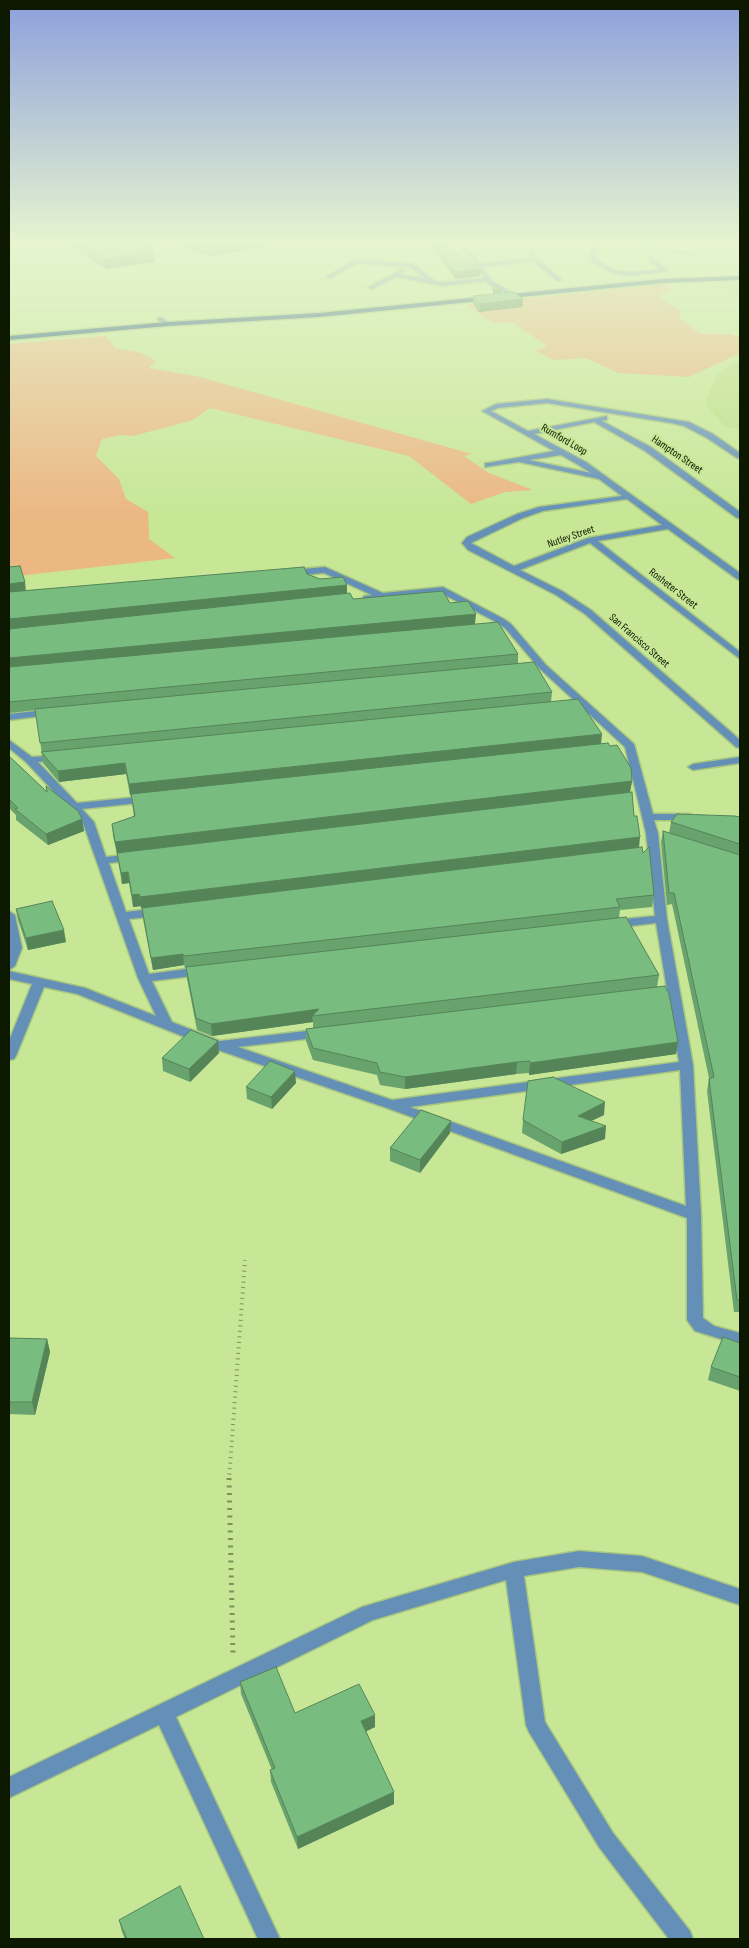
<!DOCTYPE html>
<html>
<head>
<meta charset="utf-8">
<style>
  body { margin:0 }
  #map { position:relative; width:749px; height:1948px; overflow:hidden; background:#c7e796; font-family:"Sofia Sans Condensed",sans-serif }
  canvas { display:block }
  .frame { position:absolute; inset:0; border:10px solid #0d1800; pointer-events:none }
</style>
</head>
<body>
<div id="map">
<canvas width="749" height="1948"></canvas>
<div class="frame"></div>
</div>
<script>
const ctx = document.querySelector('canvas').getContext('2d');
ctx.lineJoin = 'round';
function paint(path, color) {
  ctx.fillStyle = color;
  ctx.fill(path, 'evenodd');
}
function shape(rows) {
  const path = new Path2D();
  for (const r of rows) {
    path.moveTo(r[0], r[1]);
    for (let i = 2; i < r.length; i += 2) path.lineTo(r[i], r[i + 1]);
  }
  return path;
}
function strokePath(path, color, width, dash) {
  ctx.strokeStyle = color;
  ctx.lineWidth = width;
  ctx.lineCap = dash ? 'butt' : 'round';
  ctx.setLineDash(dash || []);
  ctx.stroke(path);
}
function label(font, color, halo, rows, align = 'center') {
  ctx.font = font + ' "Sofia Sans Condensed",sans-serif';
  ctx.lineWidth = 4;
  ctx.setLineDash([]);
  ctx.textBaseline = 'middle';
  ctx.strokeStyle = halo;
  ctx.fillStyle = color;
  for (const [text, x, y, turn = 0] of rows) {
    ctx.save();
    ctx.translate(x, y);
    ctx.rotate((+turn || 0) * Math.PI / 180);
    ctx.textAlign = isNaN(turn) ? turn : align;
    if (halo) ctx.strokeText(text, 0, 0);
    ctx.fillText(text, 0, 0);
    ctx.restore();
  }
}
const built = shape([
  [740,281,740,300,715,282],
  [740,360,740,430,725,427,705,404,717,374]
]);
const green = shape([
  [665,284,672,289,657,297,680,310,679,317,700,334,730,334,740,337,740,353,689,377,618,373,586,358,554,360,536,351,547,346,513,323,493,323,466,305],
  [106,336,115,348,142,353,156,361,149,368,200,377,472,454,464,456,489,473,533,490,505,492,471,504,409,456,210,408,193,420,133,436,120,435,102,439,96,456,119,479,126,499,148,512,149,539,175,558,9,577,9,344]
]);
const pathFar1 = shape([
  [229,1480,245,1260]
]);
const path = shape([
  [229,1478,233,1654]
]);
const service = shape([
  [158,318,162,318,171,324,166,325,158,320,158,318]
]);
const minor = shape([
  [391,244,397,244,385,248,385,246,391,244],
  [441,244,467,247,480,264,531,258,528,244,533,244,537,258,562,280,557,281,533,261,482,267,493,282,517,295,515,298,489,284,486,281,443,286,396,277,372,289,367,288,402,269,405,271,400,274,426,279,410,267,357,263,331,278,326,277,356,259,413,264,435,281,443,282,484,278,463,249,441,244],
  [596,244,602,244,599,247,595,259,614,270,628,272,660,270,647,258,649,255,668,271,628,276,610,272,589,260,593,246,596,244],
  [633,244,642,244,690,253,687,255,633,244],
  [547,399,689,422,713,434,740,453,740,458,737,458,707,438,684,426,671,423,547,403,498,408,491,411,528,431,607,416,607,420,602,421,651,447,740,512,740,518,737,518,645,451,594,422,534,434,586,462,740,573,740,580,737,579,668,529,598,541,740,652,740,659,590,543,520,570,562,591,591,610,740,740,740,748,736,747,585,614,556,595,468,550,462,543,467,537,517,514,539,507,622,496,599,479,519,462,485,467,485,463,488,463,554,451,482,411,496,404,547,399],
  [561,455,580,466,591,473,529,460,561,455],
  [627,499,662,525,588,538,514,566,471,543,523,518,543,511,627,499],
  [325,567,383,593,443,587,504,619,511,624,546,665,634,744,653,814,690,814,695,817,690,820,654,820,658,833,667,919,693,1065,701,1215,703,1318,714,1326,740,1333,740,1345,695,1331,687,1320,687,1218,387,1108,212,1048,77,994,44,987,16,1056,14,1059,9,1060,9,1041,32,984,9,979,9,971,85,988,156,1016,138,978,83,823,26,762,9,748,9,740,32,757,63,755,64,757,63,759,38,762,77,803,148,796,153,799,148,802,82,809,94,822,106,857,134,854,140,857,134,860,109,863,126,912,159,908,165,912,159,916,129,919,149,974,201,967,207,971,201,975,152,981,172,1022,220,1041,323,1029,328,1030,330,1033,323,1037,238,1047,392,1100,679,1062,656,923,614,928,608,924,614,920,655,916,646,833,625,747,540,669,505,628,498,623,439,592,367,601,363,598,364,596,372,595,324,573,290,576,286,573,290,570,325,567],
  [680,1070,686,1206,410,1107,680,1070],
  [54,709,58,710,58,714,9,720,9,714,54,709],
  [740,757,740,763,693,770,688,767,693,764,740,757],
  [9,911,15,915,22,948,15,966,9,970,9,911],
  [579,1551,642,1556,740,1589,740,1605,642,1572,579,1567,524,1576,545,1722,613,1833,690,1931,693,1939,669,1939,599,1847,529,1732,526,1725,506,1580,373,1620,176,1717,280,1939,258,1939,159,1725,9,1798,9,1777,362,1607,514,1562,579,1551]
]);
const primary = shape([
  [740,276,740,280,662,283,319,317,168,326,9,340,9,336,168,322,319,313,662,279,740,276]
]);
const wall = shape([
  [70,244,151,244,154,252,155,262,106,269,70,247],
  [173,244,276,244,210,257],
  [432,244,444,244,480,269,480,276,455,279,432,248],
  [473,296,523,299,522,307,479,312,473,304],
  [9,567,26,591,307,574,347,594,353,599,450,603,475,624,518,654,518,664,552,692,551,702,601,744,632,781,630,792,639,848,643,853,654,895,652,907,620,910,619,918,659,975,657,987,678,1042,676,1054,529,1075,529,1073,516,1074,405,1089,380,1085,377,1075,313,1060,306,1041,306,1029,313,1028,313,1022,212,1036,197,1030,187,979,186,968,185,968,184,965,153,970,143,919,142,908,141,908,141,906,133,907,129,883,122,884,117,854,113,836,112,824,134,817,131,795,130,795,126,774,59,782,43,763,36,710,9,713],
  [9,756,47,792,82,819,84,831,48,845,16,820,16,815,9,808],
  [740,817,740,1312,734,1312,707,1091,709,1078,672,904,667,905,661,842,663,831,669,833,671,822],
  [16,909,66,942,28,950,18,920],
  [219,1053,190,1082,163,1071,162,1058],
  [296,1083,272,1109,247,1099,246,1087],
  [604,1115,591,1121,605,1139,561,1154,522,1133,523,1120],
  [451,1121,450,1133,420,1173,390,1161,390,1148],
  [9,1338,47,1339,50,1352,35,1415,9,1414],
  [740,1343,740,1391,708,1380,711,1367],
  [240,1682,295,1713,375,1727,366,1731,394,1804,298,1849,271,1782,270,1770,272,1770,241,1694],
  [119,1920,204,1939,125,1939,122,1932]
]);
const shadedWall = shape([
  [228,244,276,244,210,257,209,247],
  [154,252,155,262,106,269,105,259],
  [480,269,480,276,455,279,455,272],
  [502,289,501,293,493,294,493,290],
  [523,299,522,307,479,312,480,304],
  [25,582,26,592,9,594,9,584],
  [347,585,347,594,9,629,9,619],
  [476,614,475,624,9,668,9,658],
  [602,734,601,744,130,795,129,784],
  [125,763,126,774,59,782,58,771],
  [632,781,630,792,117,854,115,842],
  [82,819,84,831,48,845,46,834],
  [640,837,639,848,141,908,140,897],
  [128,872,129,883,122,884,121,873],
  [139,894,141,906,133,907,132,895],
  [64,930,66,942,28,950,26,938],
  [183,954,184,965,153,970,151,958],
  [319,1009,312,1016,313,1022,212,1036,211,1024],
  [218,1041,219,1053,190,1082,189,1069],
  [678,1042,676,1054,529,1075,530,1063],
  [517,1062,516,1074,405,1089,405,1077],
  [295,1071,296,1083,272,1109,271,1097],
  [605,1102,604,1115,576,1128,578,1116],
  [451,1121,450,1133,420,1173,420,1160],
  [606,1126,605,1139,561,1154,562,1142],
  [47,1339,50,1352,35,1415,32,1402],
  [375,1715,375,1727,361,1734,361,1721],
  [394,1792,394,1804,298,1849,297,1837]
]);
const building = shape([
  [80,244,151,244,154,252,105,259,80,244],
  [199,244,228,244,209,247,199,244],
  [435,244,444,244,480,269,455,272,435,244],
  [493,285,502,289,493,290,493,285],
  [513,292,523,299,480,304,473,296,513,292],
  [20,566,25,582,9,584,9,567,20,566],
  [304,567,307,574,320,579,343,577,347,585,9,619,9,592,304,567],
  [443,591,450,603,468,601,476,614,9,658,9,629,350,593,353,599,443,591],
  [498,622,518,654,9,702,9,667,498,622],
  [534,662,552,692,40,743,35,709,534,662],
  [578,699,602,734,129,784,125,763,58,771,41,752,578,699],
  [608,743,610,746,617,745,631,768,632,781,115,842,112,824,135,816,131,794,608,743],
  [9,756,47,792,46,786,78,811,82,819,46,834,15,809,18,808,9,799,9,756],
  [632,792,634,816,637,816,640,837,140,897,139,894,132,895,128,872,121,873,117,853,632,792],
  [677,814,735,816,740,817,740,844,671,822,677,814],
  [663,831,740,855,740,1300,737,1300,709,1079,714,1077,674,893,669,893,663,831],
  [642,847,643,853,649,847,654,895,616,899,620,907,184,956,183,954,151,958,142,908,642,847],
  [52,901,64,930,26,938,16,909,52,901],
  [626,917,659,975,312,1016,319,1009,211,1024,196,1018,186,967,626,917],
  [665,986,669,994,678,1042,530,1063,530,1061,517,1062,405,1077,380,1072,377,1063,313,1048,306,1029,665,986],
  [191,1030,218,1041,189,1069,162,1058,191,1030],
  [270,1061,295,1071,271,1097,246,1087,270,1061],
  [553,1077,605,1102,578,1116,606,1126,562,1142,523,1120,528,1081,553,1077],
  [421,1110,451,1121,420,1160,390,1148,421,1110],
  [723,1337,740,1343,740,1377,711,1367,723,1337],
  [9,1338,47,1339,32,1402,9,1402,9,1338],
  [276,1667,295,1713,359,1684,375,1715,361,1721,394,1792,297,1837,270,1770,275,1768,240,1682,276,1667],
  [180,1886,204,1939,127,1939,119,1920,180,1886]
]);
const farStreetnames = [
  ["Rumford Loop",564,440,30],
  ["Hampton Street",677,455,34],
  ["Nutley Street",571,537,-19],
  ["Rosheter Street",673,589,38],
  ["San Francisco Street",639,641,41]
];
paint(built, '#bcde86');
paint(green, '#ebb783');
strokePath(service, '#a9c67e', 3);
strokePath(minor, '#a9c67e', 3);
strokePath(primary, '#a9c67e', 3);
strokePath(pathFar1, '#7b9359', 4, [1, 4.5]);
strokePath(path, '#7b9359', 5, [2, 5.5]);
paint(service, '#6490b8');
paint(minor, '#6490b8');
paint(primary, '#1c5079');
paint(wall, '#68a26d');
paint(shadedWall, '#558459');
paint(building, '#79bc7f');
strokePath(building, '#558459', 1);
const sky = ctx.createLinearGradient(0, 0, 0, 516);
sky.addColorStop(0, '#8da0dc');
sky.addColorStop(0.47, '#e6f4d0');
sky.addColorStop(1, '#e6f4d000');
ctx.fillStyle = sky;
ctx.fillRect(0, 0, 749, 516);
label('11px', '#0d1800', '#c7e796', farStreetnames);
</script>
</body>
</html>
